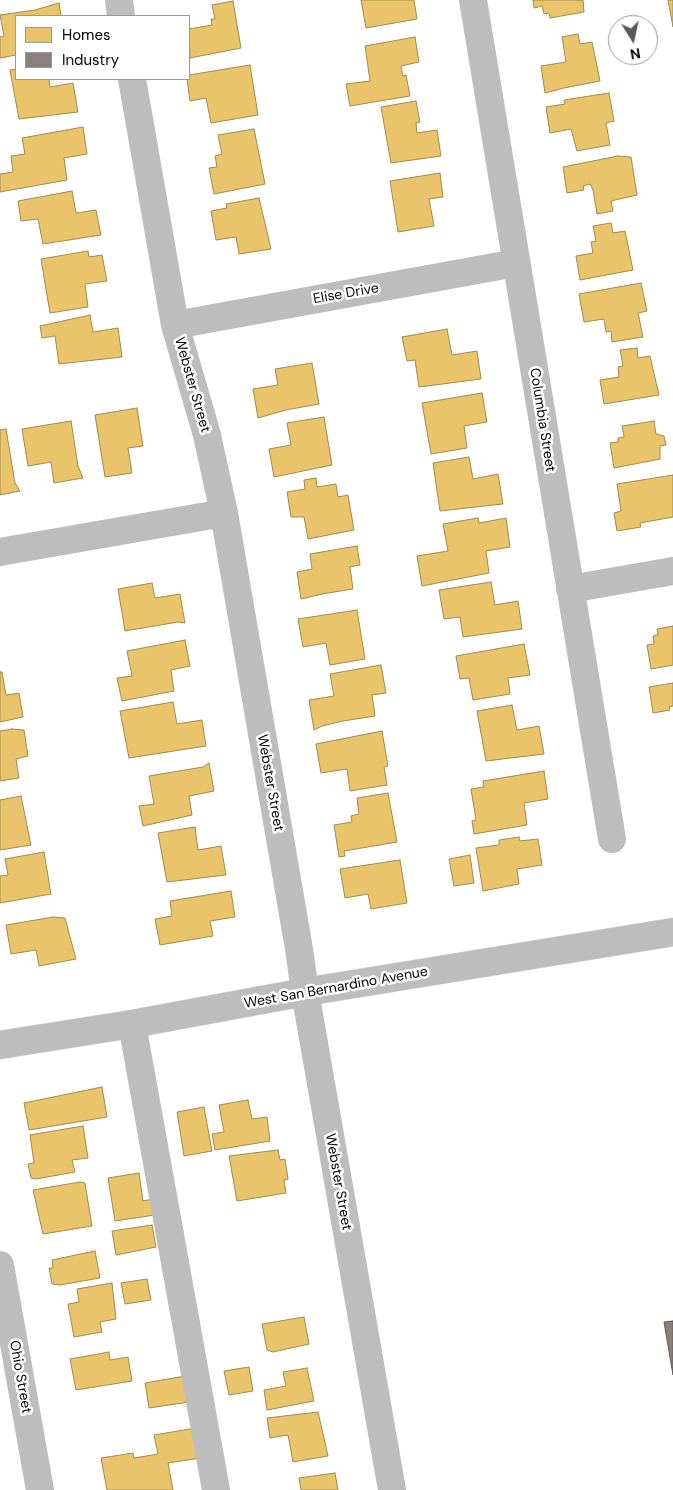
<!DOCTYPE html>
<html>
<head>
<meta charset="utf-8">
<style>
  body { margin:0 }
  #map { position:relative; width:673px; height:1490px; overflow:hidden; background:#fff; font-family:"DM Sans",sans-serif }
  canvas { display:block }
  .legend { position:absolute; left:15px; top:15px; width:175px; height:65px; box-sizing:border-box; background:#fff; border:1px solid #999; margin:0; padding:6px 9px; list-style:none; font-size:15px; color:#000 }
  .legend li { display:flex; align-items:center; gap:10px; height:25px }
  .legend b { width:25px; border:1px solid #999 }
  .north { position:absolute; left:608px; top:15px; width:50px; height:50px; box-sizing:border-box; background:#fff; border:1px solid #999; border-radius:50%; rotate:170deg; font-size:14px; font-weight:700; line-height:20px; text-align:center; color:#000 }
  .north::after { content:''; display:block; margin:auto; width:18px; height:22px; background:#595959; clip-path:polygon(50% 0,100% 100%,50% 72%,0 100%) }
</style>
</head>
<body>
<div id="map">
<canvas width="673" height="1490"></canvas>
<ul class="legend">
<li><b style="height:14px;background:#e9c46a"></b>Homes</li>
<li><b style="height:14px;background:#8a817c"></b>Industry</li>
</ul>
<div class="north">N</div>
</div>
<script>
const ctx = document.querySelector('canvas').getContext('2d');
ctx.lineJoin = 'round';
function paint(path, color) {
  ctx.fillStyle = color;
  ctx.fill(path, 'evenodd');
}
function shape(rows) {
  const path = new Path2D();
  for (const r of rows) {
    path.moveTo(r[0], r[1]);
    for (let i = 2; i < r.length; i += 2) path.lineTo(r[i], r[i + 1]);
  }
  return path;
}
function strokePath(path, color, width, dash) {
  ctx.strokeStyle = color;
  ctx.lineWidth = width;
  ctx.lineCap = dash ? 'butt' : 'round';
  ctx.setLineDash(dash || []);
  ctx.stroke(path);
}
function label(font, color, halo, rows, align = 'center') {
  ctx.font = font + ' "DM Sans",sans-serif';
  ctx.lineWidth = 5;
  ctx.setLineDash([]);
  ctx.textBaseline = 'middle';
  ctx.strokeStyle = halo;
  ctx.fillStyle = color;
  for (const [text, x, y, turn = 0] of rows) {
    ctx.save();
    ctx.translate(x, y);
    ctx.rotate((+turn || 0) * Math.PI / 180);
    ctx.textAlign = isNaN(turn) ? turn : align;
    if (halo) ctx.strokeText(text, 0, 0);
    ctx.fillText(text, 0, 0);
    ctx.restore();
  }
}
const homes = shape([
  [361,0,414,0,417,19,366,28,361,0],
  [533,0,583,0,584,12,550,18,549,13,544,14,542,6,534,8,533,0],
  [668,0,673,0,673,27,668,0],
  [233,1,241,48,190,58,189,29,212,25,211,19,215,19,212,5,233,1],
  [59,3,61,16,16,16,16,55,0,58,0,37,4,36,0,15,35,10,59,3],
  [578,34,580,44,592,42,600,81,564,88,545,93,541,66,566,62,562,37,578,34],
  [415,37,419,62,401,66,403,76,406,75,410,96,350,106,346,84,370,81,365,46,415,37],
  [250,65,258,115,211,123,206,98,190,101,187,79,189,79,189,75,250,65],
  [16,69,16,79,49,79,50,87,73,83,78,112,19,119,10,70,16,69],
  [609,93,614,121,606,123,610,145,577,151,571,129,550,133,546,107,565,104,564,100,609,93],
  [416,101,420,122,416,123,417,133,437,130,441,156,391,163,381,107,416,101],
  [83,127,87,154,64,158,67,180,0,192,0,174,13,172,11,156,25,154,22,138,83,127],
  [254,129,265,184,214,194,209,168,217,167,215,156,222,154,218,135,254,129],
  [618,156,631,157,637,195,611,201,613,211,597,214,593,190,590,184,583,186,584,190,567,193,563,167,618,156],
  [440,173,443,197,429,199,434,226,398,232,390,181,440,173],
  [72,191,76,213,96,210,101,235,43,244,38,219,21,221,18,201,72,191],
  [259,198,271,249,239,254,236,237,216,240,211,211,227,208,226,204,259,198],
  [611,223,613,233,625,231,633,270,580,280,576,256,593,253,591,242,596,241,593,226,611,223],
  [88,251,89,257,102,255,107,281,85,284,88,307,50,313,41,259,88,251],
  [641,283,647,311,638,313,643,337,612,342,611,331,606,332,604,319,584,322,579,294,641,283],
  [90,315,93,332,118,328,122,357,59,364,55,336,42,338,40,326,90,315],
  [447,329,452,355,477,351,481,379,419,387,415,360,407,361,402,337,447,329],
  [637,348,638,358,650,356,659,395,604,404,600,380,619,377,618,367,623,366,620,350,637,348],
  [312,363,319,404,286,410,258,418,253,389,278,385,275,369,312,363],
  [482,393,487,422,464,426,467,448,431,454,422,403,482,393],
  [137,408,143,446,128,448,132,473,105,477,95,415,137,408],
  [324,417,332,465,274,477,269,449,291,445,287,423,324,417],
  [71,421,78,466,83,478,54,483,51,462,28,466,22,429,71,421],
  [654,421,656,434,664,436,666,445,660,446,660,459,614,468,610,443,618,442,618,438,624,437,622,426,654,421],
  [6,429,15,483,20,491,0,495,0,430,6,429],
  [469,457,473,479,498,474,503,504,440,511,433,463,469,457],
  [673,475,673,517,640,523,641,527,617,531,614,513,621,511,617,484,673,475],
  [316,478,317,487,336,484,338,497,348,495,354,530,308,539,304,517,291,517,287,492,305,489,304,480,316,478],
  [478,518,479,523,506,518,510,547,486,551,489,573,422,586,417,556,448,551,443,524,478,518],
  [357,546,360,565,350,567,353,589,322,594,301,599,297,572,312,569,310,554,357,546],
  [491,582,495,605,518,601,522,629,463,637,460,617,444,619,439,590,491,582],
  [152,583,155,598,180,594,185,623,178,622,125,631,118,589,152,583],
  [357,610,365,659,330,665,326,643,303,647,298,619,357,610],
  [673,626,673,665,651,669,647,645,654,644,653,636,658,635,657,629,673,626],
  [185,640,190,666,171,670,174,691,122,701,117,678,132,676,127,651,185,640],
  [524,644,530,675,508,678,510,694,473,700,469,678,460,679,456,656,524,644],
  [381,665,386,693,372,695,375,716,343,721,322,726,314,730,309,700,334,696,330,674,381,665],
  [0,672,2,672,6,695,19,693,23,717,0,722,0,672],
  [673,683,673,706,669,707,670,710,653,713,649,687,673,683],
  [173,702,177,724,202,720,206,746,129,758,120,711,173,702],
  [512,705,517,730,539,726,544,754,486,761,477,711,512,705],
  [12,729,24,730,28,756,16,759,19,778,0,781,0,731,12,729],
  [382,731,388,766,384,767,387,785,350,791,347,769,321,773,316,744,382,731],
  [209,763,214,791,189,796,192,815,143,826,139,806,154,804,149,776,203,767,209,763],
  [544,771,548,799,524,803,527,825,474,834,472,821,476,820,471,789,484,787,483,781,544,771],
  [388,793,397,842,344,851,345,856,339,857,334,825,352,822,351,816,359,814,357,798,388,793],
  [21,796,31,845,0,850,0,800,21,796],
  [195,827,198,850,221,846,226,875,167,882,158,833,195,827],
  [519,837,520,841,538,839,542,865,517,869,519,884,483,891,476,848,499,845,499,840,519,837],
  [44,852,51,894,0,903,0,876,8,875,5,859,44,852],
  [470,855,474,883,454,886,449,859,470,855],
  [400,860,407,903,371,909,368,894,345,898,340,869,400,860],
  [231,891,235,917,210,921,213,936,160,945,155,919,172,916,170,901,231,891],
  [53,917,65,918,76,959,39,966,36,950,11,954,6,925,53,917],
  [102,1087,107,1117,29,1130,24,1103,102,1087],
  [248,1100,252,1119,267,1117,270,1141,215,1150,212,1134,224,1132,219,1105,248,1100],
  [204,1107,212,1151,184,1156,177,1112,204,1107],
  [83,1126,88,1158,72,1160,75,1172,36,1179,31,1178,28,1164,34,1163,30,1135,83,1126],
  [278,1150,280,1160,285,1159,288,1179,284,1180,286,1193,237,1201,229,1156,278,1150],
  [139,1173,143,1201,153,1199,155,1215,115,1221,108,1178,139,1173],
  [80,1182,85,1183,92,1226,43,1234,33,1190,80,1182],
  [152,1225,156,1247,116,1255,112,1231,152,1225],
  [95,1251,100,1278,60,1285,52,1284,49,1268,53,1268,52,1260,95,1251],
  [147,1279,151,1300,125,1304,121,1283,147,1279],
  [112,1283,116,1319,100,1322,102,1332,74,1337,68,1304,79,1302,77,1289,112,1283],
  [304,1317,309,1344,273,1352,267,1350,262,1324,304,1317],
  [109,1352,110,1360,128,1357,132,1381,76,1390,70,1359,109,1352],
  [249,1367,253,1391,229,1395,224,1371,249,1367],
  [307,1368,314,1401,267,1410,264,1390,286,1386,283,1372,307,1368],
  [185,1376,189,1402,149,1408,145,1383,185,1376],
  [318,1412,328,1456,293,1462,288,1435,270,1438,267,1418,318,1412],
  [196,1428,201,1458,168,1463,173,1490,107,1490,101,1458,133,1453,134,1458,158,1454,154,1435,196,1428],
  [335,1473,338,1490,301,1490,299,1478,335,1473]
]);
const industry = shape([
  [673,1321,673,1375,664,1322,673,1321]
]);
const minor = shape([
  [119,0,121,16],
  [473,0,612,839],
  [132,79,175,325,207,435,224,513,299,949,305,992,392,1490],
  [175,325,516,263],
  [0,552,224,513],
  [570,589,673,571],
  [132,1024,216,1490],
  [0,1265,40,1490]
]);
const major = shape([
  [0,1045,132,1024,305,992,673,932]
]);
const streetNames = [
  ["Elise Drive",346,294,-10],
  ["Webster Street",192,385,74],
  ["Columbia Street",542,420,81],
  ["Webster Street",270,783,80],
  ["West San Bernardino Avenue",336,988,-10],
  ["Webster Street",338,1182,80],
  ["Ohio Street",20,1377,80]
];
paint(homes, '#e9c46a');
strokePath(homes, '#a3894a', 1);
paint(industry, '#8a817c');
strokePath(industry, '#615a57', 1);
strokePath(major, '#dbdbdb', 29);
strokePath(minor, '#bdbdbd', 28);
strokePath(major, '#bdbdbd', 28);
label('14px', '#000', '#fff', streetNames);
</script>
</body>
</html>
